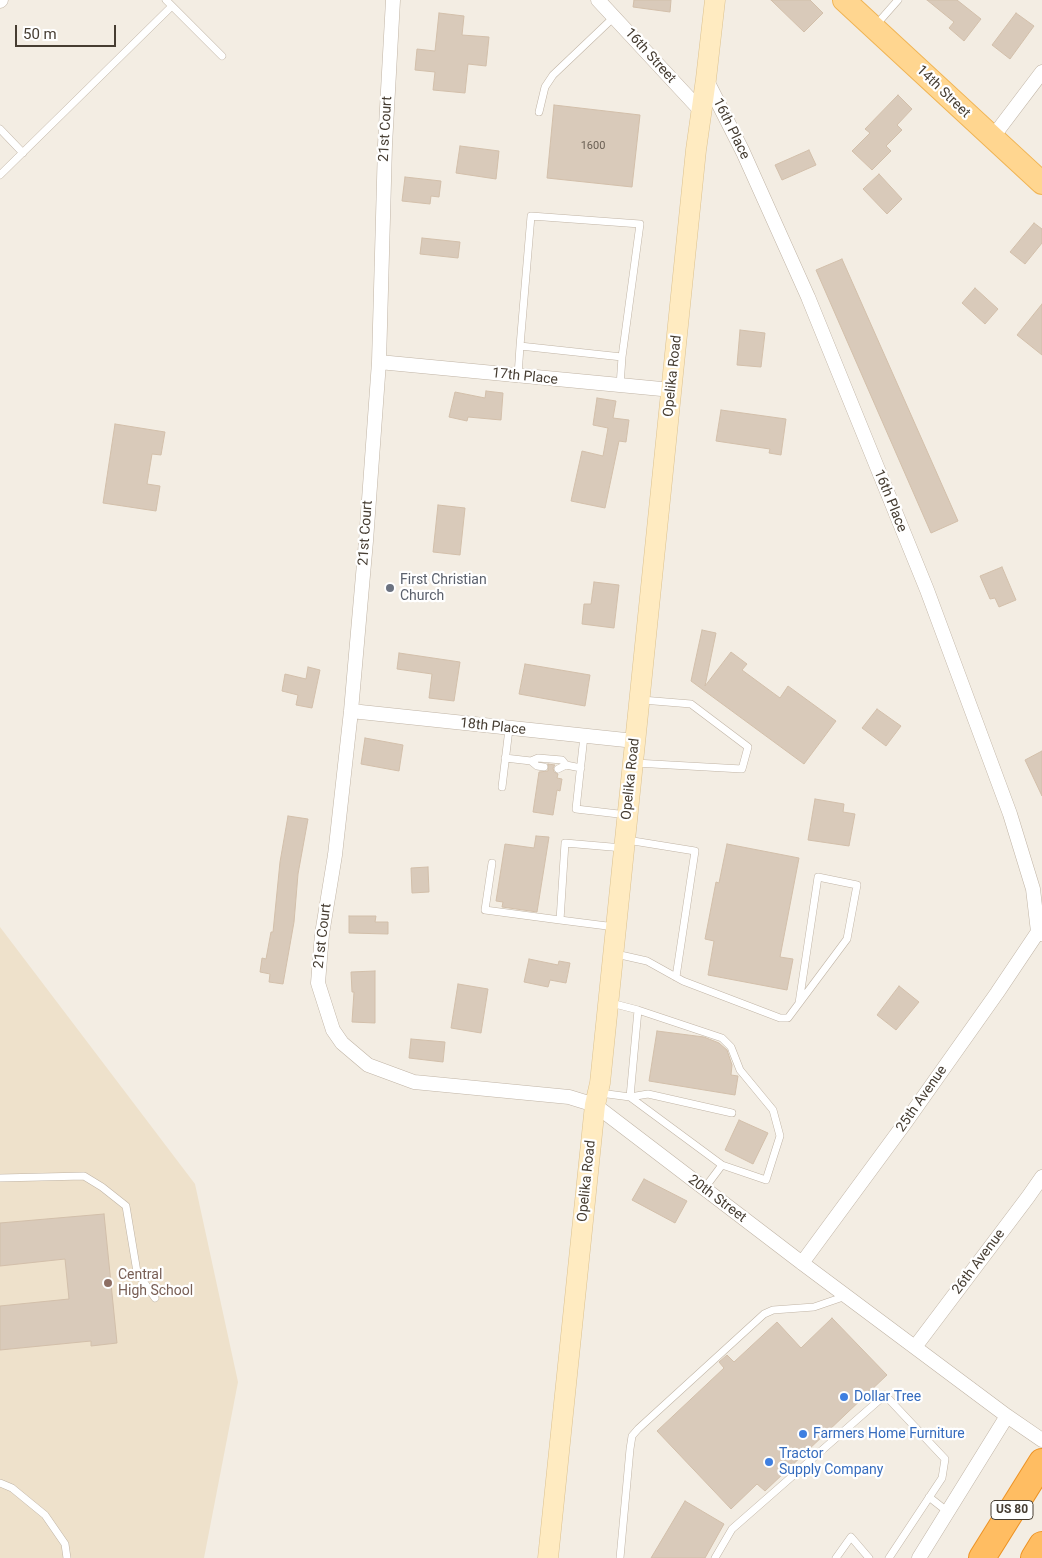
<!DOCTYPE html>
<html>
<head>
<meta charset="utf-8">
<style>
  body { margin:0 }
  #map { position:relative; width:1042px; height:1558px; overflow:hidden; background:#f3ede3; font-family:Roboto,sans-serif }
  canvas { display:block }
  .scale { position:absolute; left:15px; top:25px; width:101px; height:22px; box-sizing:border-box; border:2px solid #463d32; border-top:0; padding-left:6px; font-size:15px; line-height:18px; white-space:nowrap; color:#463d32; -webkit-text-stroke:4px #fff; paint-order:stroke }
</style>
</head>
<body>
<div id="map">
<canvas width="1042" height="1558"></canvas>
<div class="scale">50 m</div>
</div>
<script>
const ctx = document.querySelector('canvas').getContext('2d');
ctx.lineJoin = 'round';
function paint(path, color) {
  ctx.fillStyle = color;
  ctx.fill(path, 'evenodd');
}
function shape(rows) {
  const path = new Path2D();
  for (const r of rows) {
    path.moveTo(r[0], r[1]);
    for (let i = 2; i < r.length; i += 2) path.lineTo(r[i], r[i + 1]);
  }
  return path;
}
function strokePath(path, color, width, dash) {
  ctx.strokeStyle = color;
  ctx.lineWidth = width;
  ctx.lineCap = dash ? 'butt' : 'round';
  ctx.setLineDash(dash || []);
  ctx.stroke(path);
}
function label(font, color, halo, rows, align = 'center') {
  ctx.font = font + ' Roboto,sans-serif';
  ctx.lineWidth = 4.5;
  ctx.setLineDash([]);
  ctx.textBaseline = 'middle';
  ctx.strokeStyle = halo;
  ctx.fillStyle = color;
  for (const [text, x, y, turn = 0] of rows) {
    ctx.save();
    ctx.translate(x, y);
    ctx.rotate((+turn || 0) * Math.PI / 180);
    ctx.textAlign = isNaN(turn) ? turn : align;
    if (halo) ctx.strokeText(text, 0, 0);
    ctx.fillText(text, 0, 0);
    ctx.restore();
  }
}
const education = shape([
  [0,927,195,1184,238,1382,204,1558,0,1558]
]);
const building = shape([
  [634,0,671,0,670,12,633,7,634,0],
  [771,0,810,0,823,13,804,32,771,0],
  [927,0,957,0,981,19,964,41,949,28,954,22,927,0],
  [439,13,464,16,462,35,489,37,486,66,468,64,465,93,433,90,435,72,415,70,417,49,435,51,439,13],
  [1016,13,1034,26,1010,59,992,45,1016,13],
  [898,95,912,109,897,125,902,130,886,146,891,151,872,170,852,151,870,133,865,129,898,95],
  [554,105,640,115,632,187,547,178,554,105],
  [460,146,499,151,496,179,456,173,460,146],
  [809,150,816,165,782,180,775,165,809,150],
  [879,174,902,199,887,214,863,189,879,174],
  [405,177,441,181,439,197,431,196,430,204,402,201,405,177],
  [1034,223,1042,229,1042,243,1025,264,1010,252,1034,223],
  [422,238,460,242,458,258,420,254,422,238],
  [842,259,958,521,931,533,816,270,842,259],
  [975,288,998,309,985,324,962,303,975,288],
  [1042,304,1042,355,1017,335,1042,304],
  [740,330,765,333,761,367,737,365,740,330],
  [486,391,503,393,501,420,468,417,467,421,449,417,455,392,485,398,486,391],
  [597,398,616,401,613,418,629,420,626,442,619,441,605,508,571,501,582,451,603,456,608,428,593,425,597,398],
  [721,410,786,419,781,455,769,453,770,449,716,441,721,410],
  [115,424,165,432,161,455,152,454,147,484,160,486,156,511,103,503,115,424],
  [438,505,465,508,460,555,433,552,438,505],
  [1002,567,1016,600,999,607,995,598,990,599,980,576,1002,567],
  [594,582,619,585,614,628,582,624,584,604,591,604,594,582],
  [702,630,716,633,705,686,731,652,747,664,742,670,780,698,788,686,836,721,804,764,691,681,702,630],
  [399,653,460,662,454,701,429,698,432,674,397,669,399,653],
  [525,664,590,675,585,706,519,694,525,664],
  [308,667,320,670,312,708,296,705,298,695,282,691,285,674,306,679,308,667],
  [877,709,901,726,886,746,862,728,877,709],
  [365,738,403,745,399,771,361,764,365,738],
  [1042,751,1042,796,1025,760,1042,751],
  [548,764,555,765,553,768,554,772,558,774,557,778,562,779,560,791,557,790,553,815,533,812,539,772,548,771,548,764],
  [815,799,844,804,843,812,855,814,849,846,808,840,815,799],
  [288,816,308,819,298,874,294,922,283,984,269,982,270,974,260,972,262,958,266,959,271,932,273,932,280,862,288,816],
  [536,836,549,837,537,912,502,907,503,902,496,901,505,844,534,848,536,836],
  [727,844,799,858,780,957,793,959,787,990,708,975,714,941,705,939,716,882,719,883,727,844],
  [428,867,429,892,412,893,411,868,428,867],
  [349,916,376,916,375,922,388,922,388,934,349,933,349,916],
  [529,959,558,965,559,961,570,963,566,983,550,980,548,987,524,982,529,959],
  [375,971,375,1023,352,1022,354,992,352,992,351,972,375,971],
  [458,984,488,989,481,1033,451,1028,458,984],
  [899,986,919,1002,896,1030,877,1015,899,986],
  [657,1031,704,1037,719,1043,727,1050,732,1065,731,1075,738,1076,735,1095,649,1081,657,1031],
  [411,1039,445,1042,443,1062,409,1058,411,1039],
  [739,1120,768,1133,753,1164,725,1150,739,1120],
  [644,1179,687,1201,675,1223,632,1200,644,1179],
  [104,1214,117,1343,91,1346,91,1341,0,1350,0,1306,69,1299,65,1259,0,1266,0,1223,104,1214],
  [832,1318,887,1375,765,1491,757,1484,731,1509,657,1431,724,1368,719,1362,727,1355,734,1362,777,1322,801,1348,832,1318],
  [685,1501,724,1524,705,1558,651,1558,685,1501]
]);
const lane = shape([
  [166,0,222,56],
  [876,25,898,0],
  [539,112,545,87,553,75,614,17],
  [0,129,23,153],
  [0,175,172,6],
  [518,376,520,346,531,216,640,224,622,357,520,346],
  [620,386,622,357],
  [584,736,576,809,627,815],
  [505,758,531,761,538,758,562,760,566,765,581,768],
  [531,761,537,766,544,767],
  [635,763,742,769,748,747,691,704,642,700],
  [558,769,566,765],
  [502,787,509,729],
  [627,840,695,851,676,977],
  [492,863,485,910,560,920],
  [615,927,560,920,565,843,623,848],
  [616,954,647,961,683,981,780,1018,788,1018,847,939,857,885,818,877,799,1003],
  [611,1003,638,1010,630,1097,648,1094,732,1113],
  [638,1010,722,1038,731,1047,740,1070,773,1110,780,1136,766,1180,722,1165],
  [600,1093,630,1097,722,1165,704,1189],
  [0,1178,84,1176,102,1187,126,1206,137,1272,155,1298],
  [0,1483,12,1488,45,1515,65,1544,67,1558],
  [929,1497,948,1512],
  [620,1558,630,1449,632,1436,638,1429,764,1314,773,1310,814,1307,846,1296],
  [715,1558,732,1529,885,1395,945,1459,942,1478,889,1558],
  [836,1558,851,1537,869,1558]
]);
const street = shape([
  [393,0,385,145,379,362,366,541,351,711,335,855,322,934,318,983,333,1030,342,1043,368,1065,414,1082,569,1097,595,1105,802,1263,1007,1416,1042,1440],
  [598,0,702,112],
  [0,1,1,0],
  [706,79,743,152,808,297,927,590,1010,814,1033,889,1038,932,1042,934],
  [992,138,1042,72],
  [379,362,672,390],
  [351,711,635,741],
  [802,1263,905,1123,997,993,1038,932],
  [915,1347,1028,1197,1042,1177],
  [919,1558,1007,1416]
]);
const secondary = shape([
  [548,1558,595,1105,600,1083,696,150,706,79,715,0]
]);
const primary = shape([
  [844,0,1042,183]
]);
const highway = shape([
  [982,1558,1042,1462],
  [1034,1558,1042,1545]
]);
const markers = [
  [390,588,5,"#6b7280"],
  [108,1283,5,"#8d6e63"],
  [844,1397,5,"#3f7fe0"],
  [803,1434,5,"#3f7fe0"],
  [769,1462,5,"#3f7fe0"]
];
const numberNames = [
  ["1600",593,146]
];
const shields = [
  [1012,1510,42]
];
const shieldNames = [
  ["US 80",1012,1510]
];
const streetNames = [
  ["16th Street",650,56,48],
  ["14th Street",943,92,44],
  ["21st Court",386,129,-87],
  ["16th Place",731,129,64],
  ["Opelika Road",673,376,-84],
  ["17th Place",525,377,6],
  ["16th Place",890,501,68],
  ["21st Court",366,533,-86],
  ["18th Place",493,727,6],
  ["Opelika Road",631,779,-84],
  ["21st Court",323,936,-83],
  ["25th Avenue",922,1099,-55],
  ["Opelika Road",587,1181,-84],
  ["20th Street",717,1199,37],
  ["26th Avenue",979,1262,-53]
];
const worshipNames = [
  ["First Christian",400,580],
  ["Church",400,596]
];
const educationNames = [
  ["Central",118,1275],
  ["High School",118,1291]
];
const shopNames = [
  ["Dollar Tree",854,1397],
  ["Farmers Home Furniture",813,1434],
  ["Tractor",779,1454],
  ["Supply Company",779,1470]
];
paint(education, '#eee1cb');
paint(building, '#d9caba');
strokePath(building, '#d2bfaa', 1);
strokePath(lane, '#c0b4a5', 8);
strokePath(street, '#c0b4a5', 15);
strokePath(secondary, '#dbc18f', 21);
strokePath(primary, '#f0b454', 24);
strokePath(highway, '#ed9223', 28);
strokePath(lane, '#fff', 7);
strokePath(street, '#fff', 14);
strokePath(secondary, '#ffebc1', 20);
strokePath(primary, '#ffd690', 22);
strokePath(highway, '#ffbd62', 26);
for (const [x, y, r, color] of markers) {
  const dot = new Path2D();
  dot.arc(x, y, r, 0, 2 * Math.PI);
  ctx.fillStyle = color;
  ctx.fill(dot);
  strokePath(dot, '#fff', 2);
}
label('11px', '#6b6054', null, numberNames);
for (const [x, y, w] of shields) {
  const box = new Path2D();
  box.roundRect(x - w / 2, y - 9.5, w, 19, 4);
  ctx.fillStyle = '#fff';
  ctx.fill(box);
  strokePath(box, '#463d32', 1);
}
label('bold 12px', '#463d32', null, shieldNames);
label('14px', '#463d32', '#fff', streetNames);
label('14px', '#5b616d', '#fff', worshipNames, 'left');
label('14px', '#785e54', '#fff', educationNames, 'left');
label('14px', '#366cbe', '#fff', shopNames, 'left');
</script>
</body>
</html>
